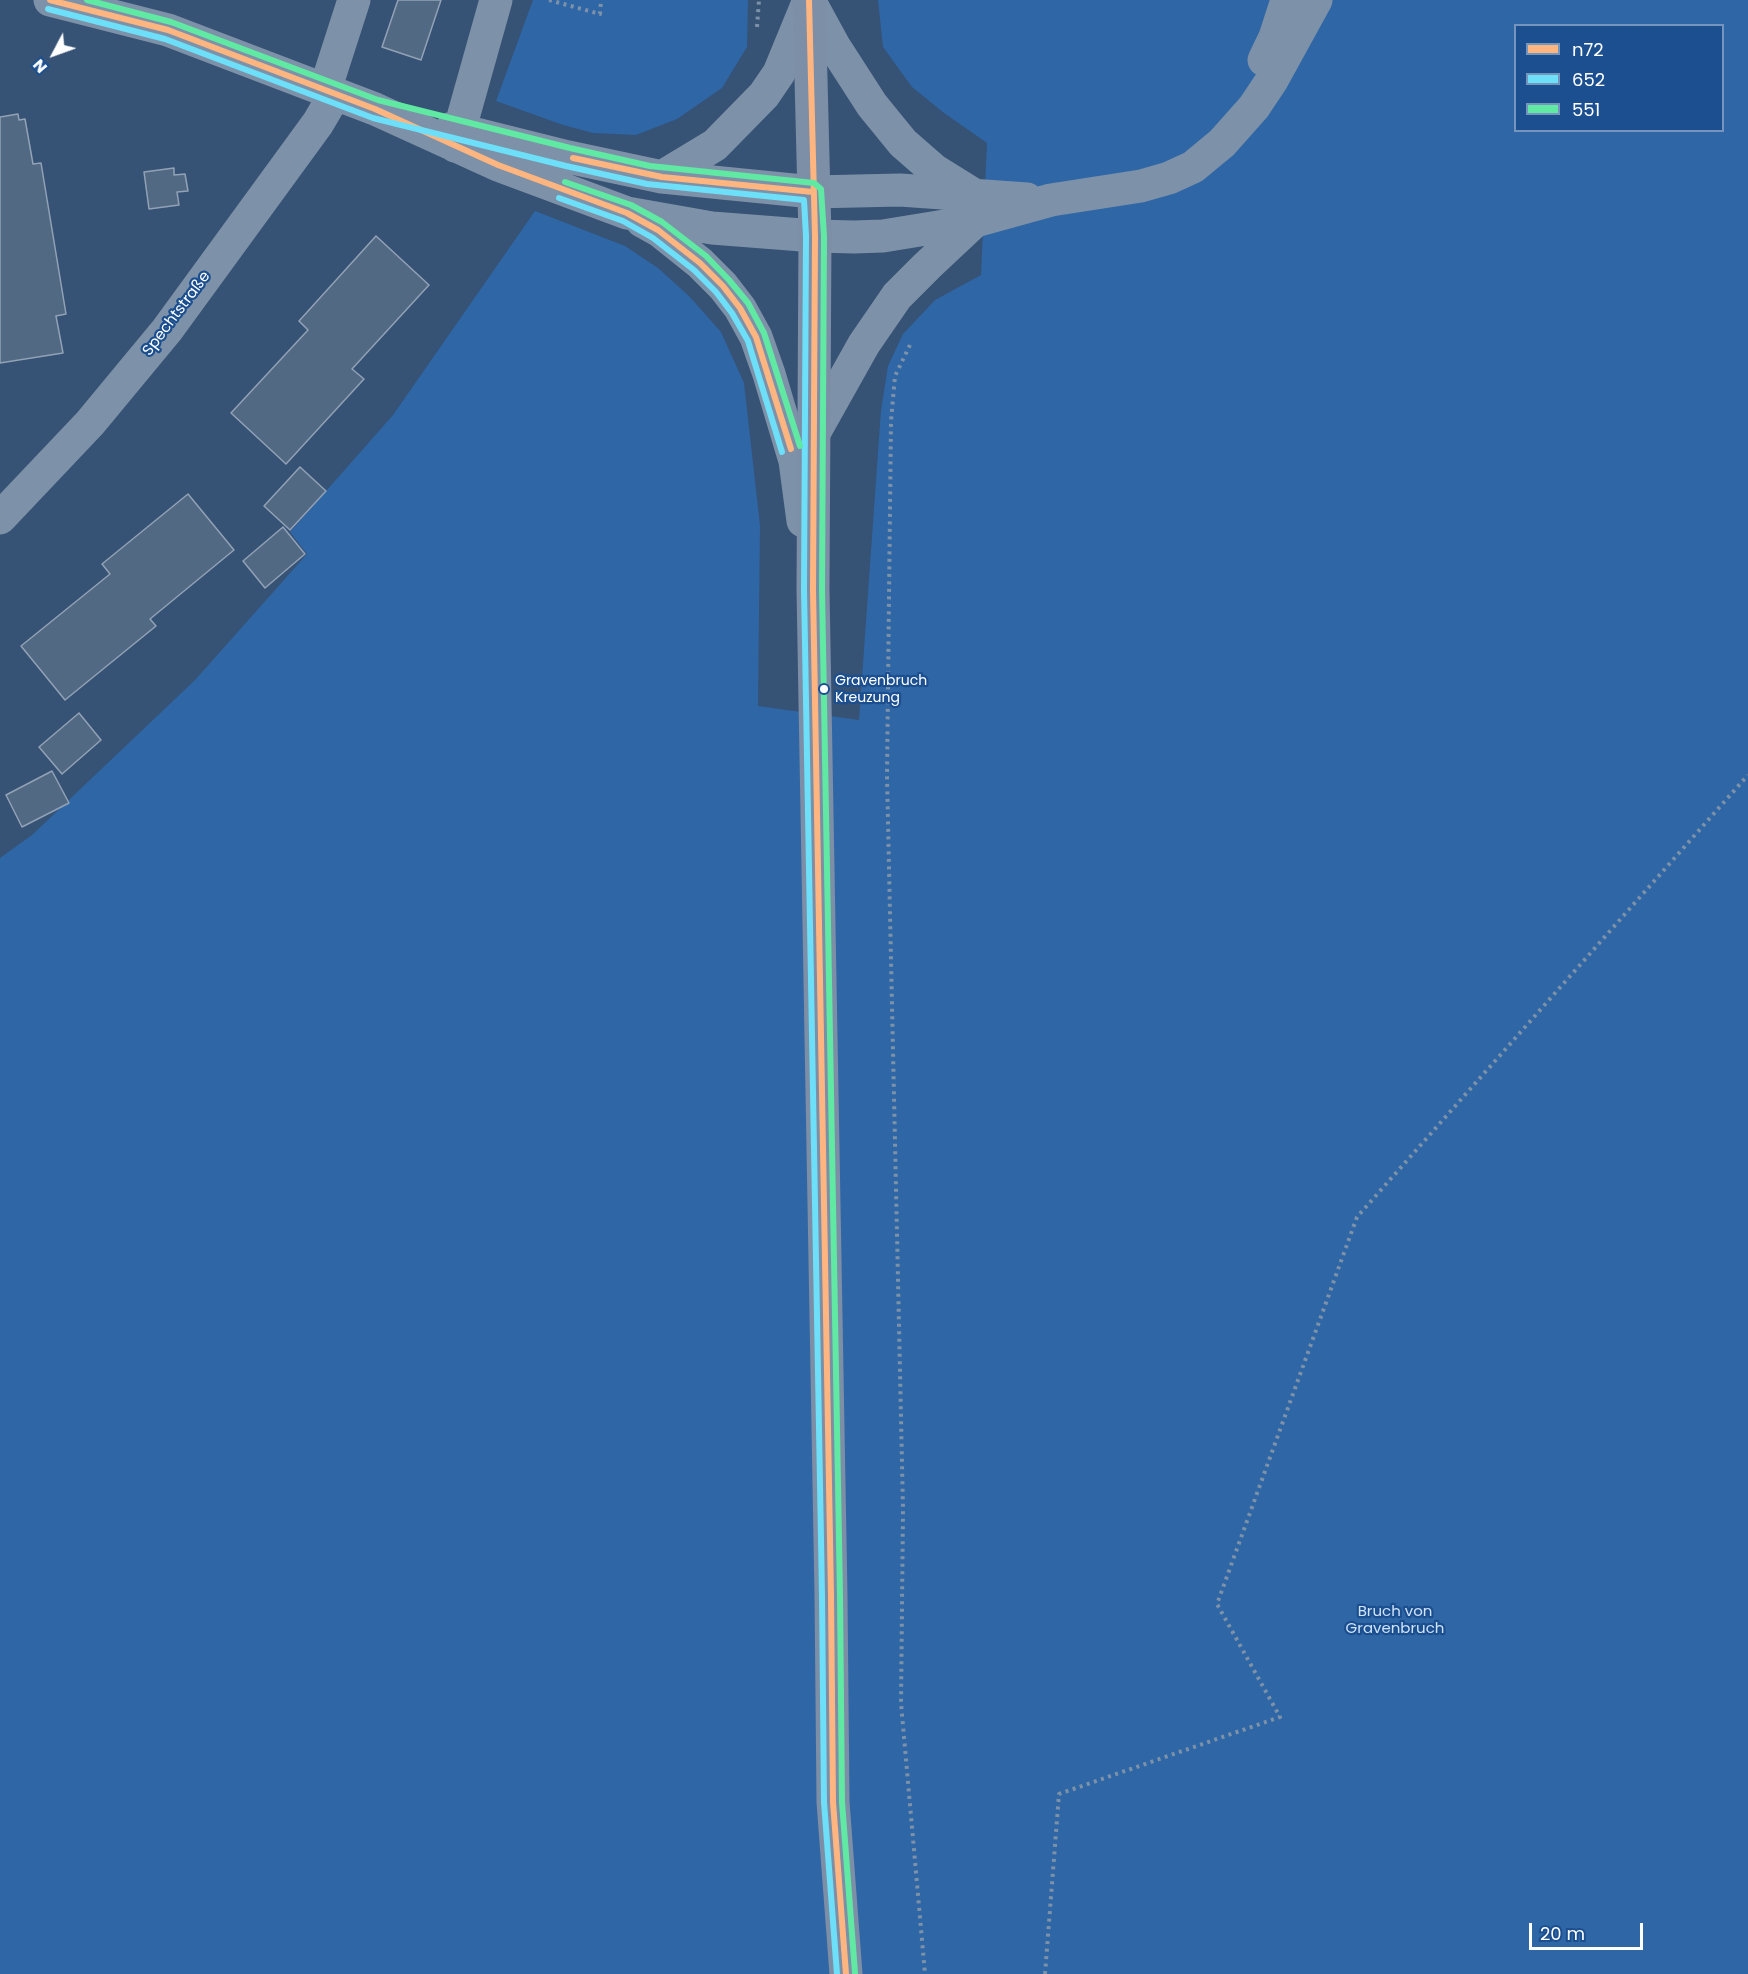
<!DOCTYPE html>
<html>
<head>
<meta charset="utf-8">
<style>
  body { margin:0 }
  #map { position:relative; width:1748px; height:1974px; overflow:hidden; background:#365274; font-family:Poppins,sans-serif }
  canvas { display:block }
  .legend { position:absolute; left:1514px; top:24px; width:210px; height:108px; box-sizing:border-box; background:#1b4f8f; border:2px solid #7695bc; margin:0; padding:8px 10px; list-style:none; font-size:18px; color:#fff }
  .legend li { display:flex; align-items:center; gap:12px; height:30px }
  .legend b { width:30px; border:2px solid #7695bc }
  .north { position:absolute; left:24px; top:24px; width:60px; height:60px; -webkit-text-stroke:4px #1b4f8f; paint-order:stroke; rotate:229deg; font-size:16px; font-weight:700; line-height:24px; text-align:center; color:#fff }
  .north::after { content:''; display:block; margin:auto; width:21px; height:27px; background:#fff; clip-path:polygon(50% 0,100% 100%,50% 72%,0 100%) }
  .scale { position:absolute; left:1529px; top:1923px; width:114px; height:27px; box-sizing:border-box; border:3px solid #fff; border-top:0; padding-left:8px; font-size:18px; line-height:21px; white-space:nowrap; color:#fff; -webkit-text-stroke:4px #1b4f8f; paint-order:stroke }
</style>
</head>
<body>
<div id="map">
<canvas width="1748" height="1974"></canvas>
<ul class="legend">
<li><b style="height:8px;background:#ffb580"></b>n72</li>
<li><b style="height:8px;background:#6ddff8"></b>652</li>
<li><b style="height:8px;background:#60e9a3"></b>551</li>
</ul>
<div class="north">N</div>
<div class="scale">20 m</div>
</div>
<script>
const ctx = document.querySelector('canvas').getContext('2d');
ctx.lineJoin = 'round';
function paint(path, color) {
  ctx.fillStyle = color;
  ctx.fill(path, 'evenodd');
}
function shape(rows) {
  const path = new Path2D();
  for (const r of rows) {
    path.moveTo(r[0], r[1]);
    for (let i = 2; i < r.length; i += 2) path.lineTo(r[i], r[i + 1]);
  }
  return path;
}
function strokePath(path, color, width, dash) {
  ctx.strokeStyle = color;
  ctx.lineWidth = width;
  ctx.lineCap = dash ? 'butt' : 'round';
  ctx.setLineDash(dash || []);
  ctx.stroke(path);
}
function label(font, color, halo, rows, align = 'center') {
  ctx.font = font + ' Poppins,sans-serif';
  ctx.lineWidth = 4.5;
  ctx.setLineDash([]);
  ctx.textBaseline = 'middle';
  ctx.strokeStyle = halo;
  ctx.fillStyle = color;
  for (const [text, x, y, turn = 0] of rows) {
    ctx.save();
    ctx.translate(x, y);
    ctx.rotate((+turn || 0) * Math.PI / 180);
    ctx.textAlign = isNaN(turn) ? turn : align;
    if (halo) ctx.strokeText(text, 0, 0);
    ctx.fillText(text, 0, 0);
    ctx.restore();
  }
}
const green = shape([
  [533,0,748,0,747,47,722,88,677,119,636,135,593,133,563,125,496,101],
  [878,0,1748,0,1748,1974,0,1974,0,858,32,835,195,680,307,554,290,532,393,415,535,211,625,246,658,268,689,296,721,332,744,383,760,525,758,706,859,720,881,410,888,366,903,334,935,300,981,275,987,143,944,113,912,87,883,47],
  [1516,26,1722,26,1722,130,1516,130]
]);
const building = shape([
  [398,0,441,0,421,60,382,47,398,0],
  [18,114,19,120,25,119,33,164,41,163,66,314,56,316,63,353,0,363,0,117,18,114],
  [174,168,174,175,185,174,188,191,177,192,179,205,149,209,144,172,174,168],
  [376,236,429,285,352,369,364,379,286,464,231,413,308,330,299,321,376,236],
  [300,467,326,491,290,530,264,506,300,467],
  [188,494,234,550,150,619,156,626,65,700,21,646,110,574,102,564,188,494],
  [283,527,305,554,265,588,243,561,283,527],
  [79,713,101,740,62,774,39,747,79,713],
  [52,771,69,803,22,827,6,795,52,771]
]);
const path = shape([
  [549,0,600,14,601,0],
  [757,27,759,0],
  [910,345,895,376,891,421,887,776,903,1509,901,1703,925,1974],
  [1045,1974,1059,1794,1280,1717,1217,1604,1357,1217,1748,775]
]);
const minor = shape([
  [50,0,168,30,375,109,498,165,627,213,712,228,815,236,854,237,883,236,975,221,1051,200,1141,186,1169,178,1193,167,1222,143,1254,107,1272,80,1316,0],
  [809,0,834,46,872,105,903,143,934,170,971,193],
  [1264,60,1275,37,1287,0],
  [325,90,354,0],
  [452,128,568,157,662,177,813,192,900,190,1027,199],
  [455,146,496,0],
  [662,177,715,145,764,95,779,73,809,0],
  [642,221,660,231,700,263,723,286,740,308,756,337,769,374,795,461,803,521],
  [813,435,864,344,897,296,927,266,975,221],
  [0,518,90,423,167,330,318,123,335,94]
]);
const major = shape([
  [809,0,815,236,813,589,831,1595,833,1802,846,1974]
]);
const bus1 = shape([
  [50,0,168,30,375,109,498,165,627,213,658,230,700,263,723,286,740,308,756,337,791,449],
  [809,0,815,236,813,589,831,1595,833,1802,846,1974],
  [573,158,662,177,813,192]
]);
const bus2 = shape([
  [48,9,165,39,373,118,566,166,647,184,804,200,806,236,804,589,822,1595,824,1802,837,1974],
  [559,198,623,221,653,238,694,270,716,292,732,313,748,341,782,452]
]);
const bus3 = shape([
  [87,0,171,22,378,100,570,148,650,166,814,183,821,189,824,236,822,589,840,1595,842,1802,855,1973],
  [565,182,631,205,662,222,706,256,729,280,748,303,764,333,800,446]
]);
const markers = [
  [824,689,5,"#fff"]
];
const busNames = [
  ["Gravenbruch",835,681],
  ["Kreuzung",835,698]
];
const streetNames = [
  ["Spechtstraße",177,314,-53]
];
const parkNames = [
  ["Bruch von",1395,1612],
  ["Gravenbruch",1395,1629]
];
paint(green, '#2f66a5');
paint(building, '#526984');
strokePath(building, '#92a2b6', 1.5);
strokePath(path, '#7d92a8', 4, [3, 4.5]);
strokePath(minor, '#7d92a8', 33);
strokePath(major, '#7d8ea7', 33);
strokePath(bus1, '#ffb580', 6);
strokePath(bus2, '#6ddff8', 6);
strokePath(bus3, '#60e9a3', 6);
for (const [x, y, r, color] of markers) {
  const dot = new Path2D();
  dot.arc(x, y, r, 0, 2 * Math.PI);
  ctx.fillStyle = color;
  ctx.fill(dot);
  strokePath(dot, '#1b4f8f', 2);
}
label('14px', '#fff', '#1b4f8f', busNames, 'left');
label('15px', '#fff', '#1b4f8f', streetNames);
label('15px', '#cfe3fa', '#1b4f8f', parkNames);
</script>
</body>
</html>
